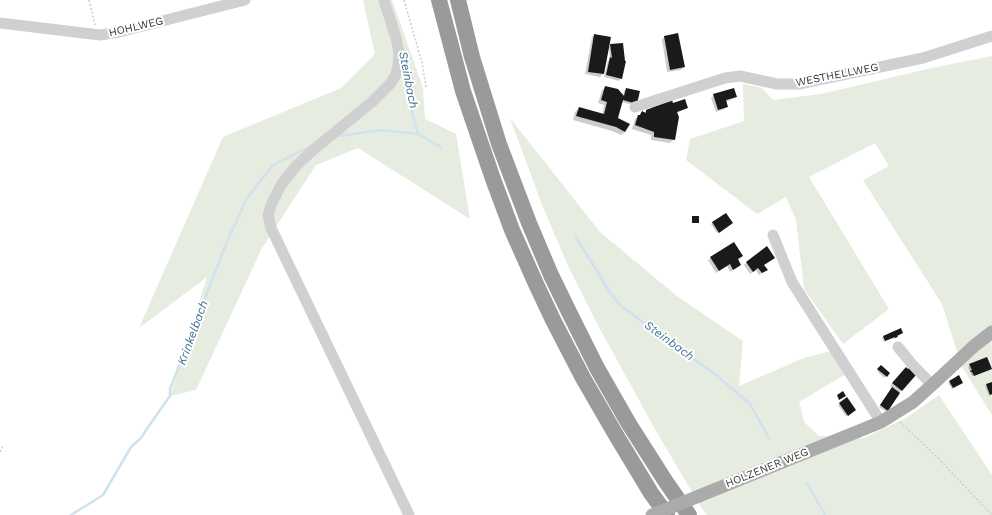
<!DOCTYPE html>
<html>
<head>
<meta charset="utf-8">
<style>
  body { margin:0 }
  canvas { display:block; background:#fff }
</style>
</head>
<body>
<canvas width="992" height="515"></canvas>
<script>
const ctx = document.querySelector('canvas').getContext('2d');
ctx.lineJoin = 'round';
function paint(path, color) {
  ctx.fillStyle = color;
  ctx.fill(path, 'evenodd');
}
function shape(rows) {
  const path = new Path2D();
  for (const r of rows) {
    path.moveTo(r[0], r[1]);
    for (let i = 2; i < r.length; i += 2) path.lineTo(r[i], r[i + 1]);
  }
  return path;
}
function strokePath(path, color, width, dash) {
  ctx.strokeStyle = color;
  ctx.lineWidth = width;
  ctx.lineCap = dash ? 'butt' : 'round';
  ctx.setLineDash(dash || []);
  ctx.stroke(path);
}
function label(font, color, halo, rows, align = 'center') {
  ctx.font = font + ' "Work Sans",sans-serif';
  ctx.lineWidth = 4;
  ctx.setLineDash([]);
  ctx.textBaseline = 'middle';
  ctx.strokeStyle = halo;
  ctx.fillStyle = color;
  for (const [text, x, y, turn = 0] of rows) {
    ctx.save();
    ctx.translate(x, y);
    ctx.rotate((+turn || 0) * Math.PI / 180);
    ctx.textAlign = isNaN(turn) ? turn : align;
    if (halo) ctx.strokeText(text, 0, 0);
    ctx.fillText(text, 0, 0);
    ctx.restore();
  }
}
const green = shape([
  [363,0,392,0,423,88,425,119,456,134,470,219,358,148,316,165,262,248,196,390,170,396,207,277,139,328,223,137,341,88,375,54],
  [992,56,992,415,962,367,942,304,863,180,889,166,875,143,809,177,889,309,843,344,804,289,796,220,786,197,757,214,686,160,690,139,744,121,743,84,762,88,773,100,821,94,932,68],
  [510,118,600,232,678,297,743,341,739,386,804,358,838,349,851,371,799,402,804,422,819,436,864,438,906,418,939,395,992,475,992,515,707,515,701,507,656,431,601,331,569,268,542,205]
]);
const shadow = shape([
  [595,35,609,37,603,74,600,77,585,74,592,37],
  [678,35,684,67,681,70,667,72,662,40,664,37],
  [611,45,621,78,619,81,604,77,608,61,610,59,609,47],
  [606,87,623,96,624,91,626,89,634,105,621,102,617,118,625,132,621,135,612,131,573,120,575,112,579,108,602,115,604,105,598,103,602,90],
  [714,95,736,96,733,99,726,102,727,106,724,109,716,112,711,98],
  [673,105,687,108,685,109,676,113,674,139,670,143,651,140,651,135,632,129,635,119,642,113,644,113,647,110],
  [713,222,730,225,717,233,711,224],
  [711,258,737,259,738,267,730,272,727,266,716,273,708,260],
  [771,260,764,265,764,272,759,275,756,270,750,274,744,265,746,263],
  [902,333,896,336,897,337,894,339,893,338,884,342,882,338,884,336],
  [970,365,989,370,972,376,968,367],
  [881,366,889,373,884,378,877,371],
  [906,368,914,375,899,393,886,412,879,407,893,388,890,386],
  [950,382,961,384,952,389,948,383],
  [992,383,992,394,989,396,985,386],
  [840,403,853,412,846,416,838,405]
]);
const stream = shape([
  [403,59,413,117,418,134,441,147],
  [340,136,380,130,418,134],
  [576,237,611,294,621,306,648,326,716,375,750,404,769,438],
  [807,483,825,515],
  [71,515,103,495,131,447,141,438,148,427,170,396,170,389,226,244,247,198,273,165,307,148]
]);
const building = shape([
  [678,33,685,67,670,70,664,36],
  [594,34,611,37,604,74,588,72],
  [623,43,625,61,626,61,622,79,606,75,610,57,612,58,610,44],
  [605,86,618,89,624,96,626,88,640,91,637,104,623,100,618,118,630,124,625,132,616,127,576,116,579,107,604,114,607,102,601,100],
  [734,88,737,97,726,100,728,107,718,110,713,94],
  [685,99,688,108,677,112,679,117,675,140,654,137,654,132,635,125,638,115,640,115,642,111,646,113,646,110,672,100,673,103],
  [726,213,733,223,719,233,712,222],
  [692,216,699,216,699,223,692,223],
  [734,242,743,256,738,259,741,265,733,270,730,264,719,271,710,257],
  [767,246,775,258,764,265,768,270,762,273,758,268,753,272,746,262],
  [901,328,903,333,897,336,898,337,895,338,895,337,885,341,883,336],
  [987,357,992,369,974,376,972,372,971,372,970,371,972,370,969,364],
  [881,365,890,373,887,377,877,369],
  [906,367,908,369,910,367,916,375,902,391,892,383],
  [959,375,963,383,953,388,949,381],
  [992,382,992,394,990,395,986,384],
  [892,387,900,393,888,411,880,405],
  [843,391,846,396,839,400,837,395],
  [847,397,856,410,848,416,839,403]
]);
const path = shape([
  [89,0,95,25],
  [404,0,422,63,426,87],
  [900,422,937,457,992,515],
  [0,452,3,446]
]);
const minor = shape([
  [384,0,396,38,399,53,398,65,396,74,391,83,373,101,312,151,296,166,281,185,271,205,268,215,271,228,409,515],
  [0,23,100,35,119,32,245,0],
  [635,107,725,78,740,76,777,84,799,84,923,58,992,36],
  [773,235,792,282,881,422],
  [898,347,911,363,932,385]
]);
const major = shape([
  [699,496,881,422,913,402,932,385,974,346,992,332]
]);
const highway = shape([
  [439,0,463,91,480,141,493,179,512,230,536,284,553,320,583,378,616,435,651,493,667,515],
  [458,0,472,57,499,144,529,223,551,275,569,312,597,368,629,424,666,482,689,515]
]);
const majorBridge = shape([
  [652,515,699,496]
]);
const streetNames = [
  ["HOHLWEG",136,27,-13],
  ["WESTHELLWEG",837,75,-11],
  ["HOLZENER WEG",767,468,-22]
];
const waterNames = [
  ["Steinbach",408,80,79],
  ["Krinkelbach",193,333,-70],
  ["Steinbach",669,341,36]
];
paint(green, '#e6ecdf');
paint(shadow, '#0003');
strokePath(stream, '#cfe2ee', 2.5);
paint(building, '#1a1a1a');
strokePath(path, '#cdcdcd', 1.5, [2, 2]);
strokePath(minor, '#d0d0d0', 11);
strokePath(major, '#ababab', 13);
strokePath(highway, '#9a9a9a', 16);
strokePath(majorBridge, '#ababab', 13);
label('11px', '#333', '#fff', streetNames);
label('italic 12px', '#3f7597', '#fff', waterNames);
</script>
</body>
</html>
